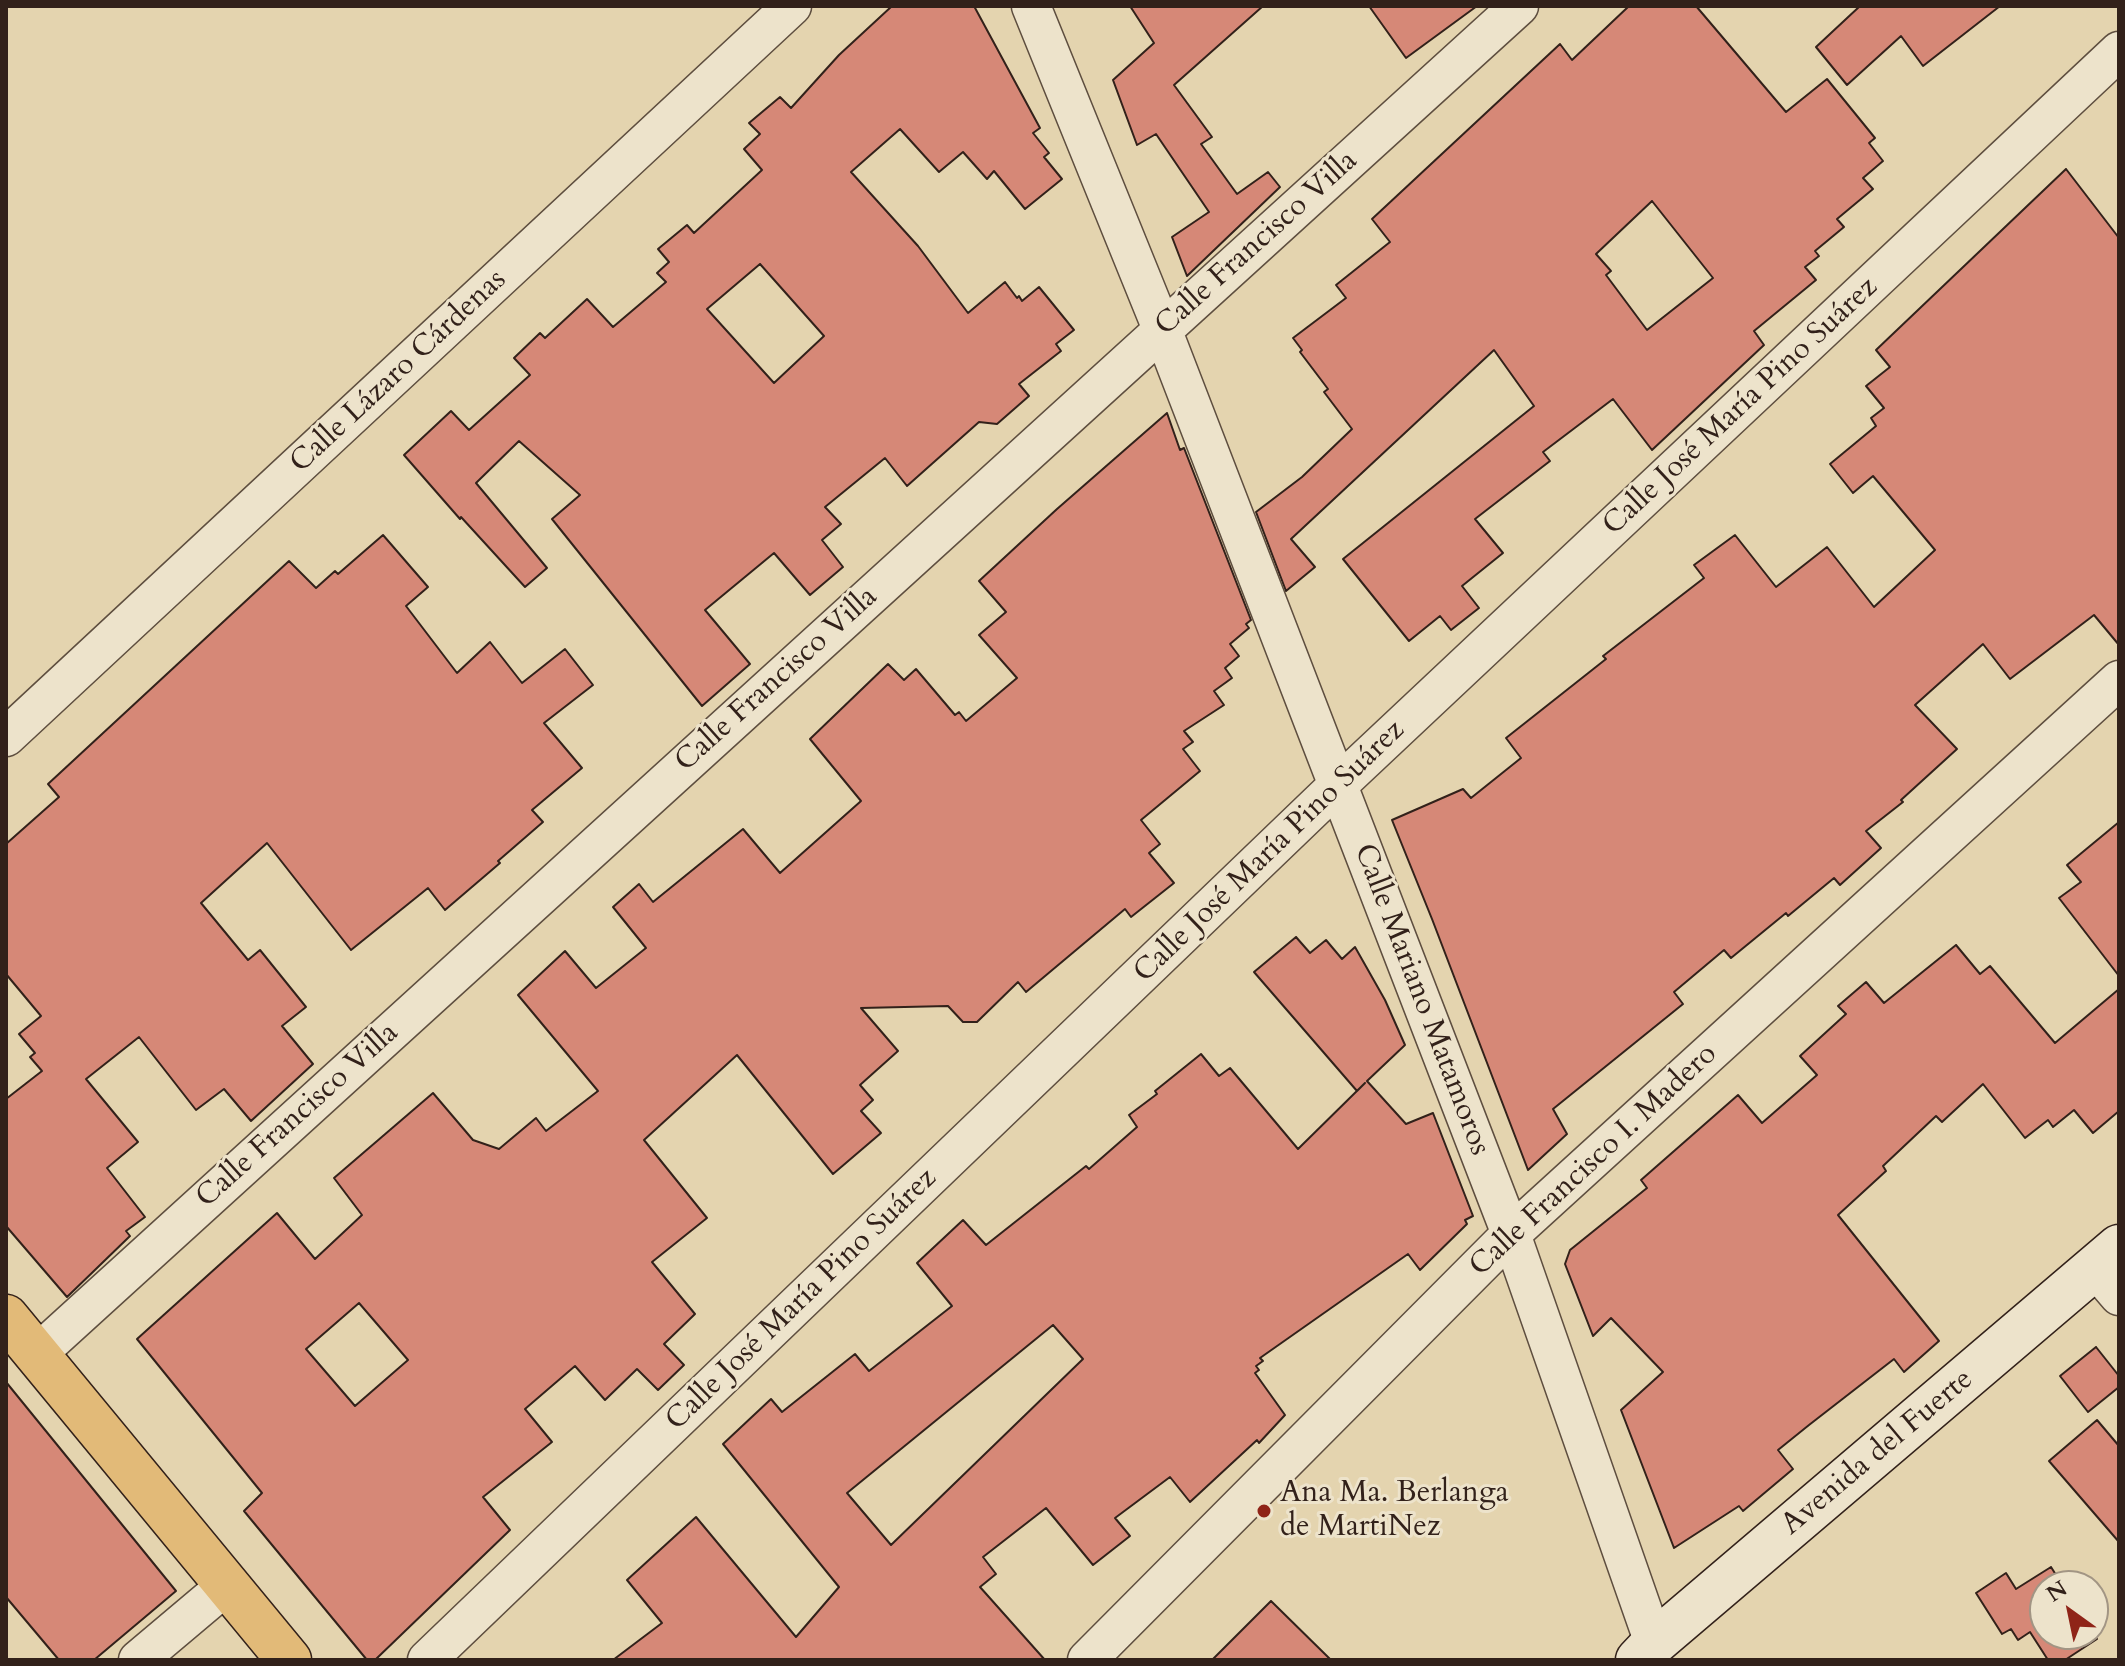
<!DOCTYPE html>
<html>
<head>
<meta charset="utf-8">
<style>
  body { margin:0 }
  #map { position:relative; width:2125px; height:1666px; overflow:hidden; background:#e4d4af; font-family:Cardo,serif }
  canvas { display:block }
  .frame { position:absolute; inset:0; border:8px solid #32211a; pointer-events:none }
  .north { position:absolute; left:2029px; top:1570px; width:80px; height:80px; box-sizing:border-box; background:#ede3cb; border:2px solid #a29584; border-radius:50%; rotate:327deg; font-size:22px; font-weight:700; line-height:32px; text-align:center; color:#32211a }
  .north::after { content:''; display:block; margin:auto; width:28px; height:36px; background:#8f2418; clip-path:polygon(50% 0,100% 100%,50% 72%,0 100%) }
</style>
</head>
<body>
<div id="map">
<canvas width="2125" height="1666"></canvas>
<div class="frame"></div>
<div class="north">N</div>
</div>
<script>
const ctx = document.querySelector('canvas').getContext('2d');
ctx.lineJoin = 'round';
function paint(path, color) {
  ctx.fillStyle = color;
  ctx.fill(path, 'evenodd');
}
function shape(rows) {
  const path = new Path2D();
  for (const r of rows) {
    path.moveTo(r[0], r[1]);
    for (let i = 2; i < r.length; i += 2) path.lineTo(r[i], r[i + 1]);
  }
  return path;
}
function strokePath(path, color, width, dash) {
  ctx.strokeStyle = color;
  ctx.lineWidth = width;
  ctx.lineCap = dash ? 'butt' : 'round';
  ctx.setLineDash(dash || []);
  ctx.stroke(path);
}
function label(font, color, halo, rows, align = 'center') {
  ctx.font = font + ' Cardo,serif';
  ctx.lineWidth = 6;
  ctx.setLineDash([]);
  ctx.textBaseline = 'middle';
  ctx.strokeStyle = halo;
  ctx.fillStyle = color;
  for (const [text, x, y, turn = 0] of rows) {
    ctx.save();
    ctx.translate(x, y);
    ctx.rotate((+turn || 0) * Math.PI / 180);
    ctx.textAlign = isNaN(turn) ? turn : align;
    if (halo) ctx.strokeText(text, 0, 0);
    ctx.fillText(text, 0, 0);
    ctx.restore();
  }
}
const building = shape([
  [892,6,974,6,1040,128,1033,133,1049,153,1044,157,1062,179,1025,209,994,171,987,179,963,152,939,172,900,129,851,172,918,246,968,313,1005,282,1017,298,1019,296,1022,301,1039,287,1074,330,1056,344,1061,351,1019,384,1029,396,997,424,979,422,907,486,885,458,825,507,841,524,822,540,843,567,810,595,774,553,705,610,750,664,702,706,552,519,580,495,519,441,476,483,547,568,525,587,461,517,460,519,404,455,451,411,469,430,530,375,514,358,540,333,545,338,587,299,613,327,666,282,657,273,669,262,658,249,687,225,694,233,762,170,744,149,760,134,749,123,780,97,791,108,839,55,892,6],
  [760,264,824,336,774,383,707,309,760,264],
  [1130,6,1263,6,1174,85,1212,137,1201,144,1237,194,1268,172,1280,187,1187,276,1172,237,1209,212,1156,134,1137,145,1113,80,1154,43,1130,6],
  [1369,6,1477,6,1406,58,1369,6],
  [1629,6,1696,6,1786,112,1827,79,1875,138,1869,143,1883,161,1863,178,1873,189,1837,219,1844,227,1815,251,1819,256,1805,267,1816,280,1754,331,1764,345,1652,450,1613,399,1543,452,1550,461,1475,519,1503,553,1462,586,1479,608,1451,630,1440,616,1409,641,1343,559,1534,406,1494,350,1291,539,1315,567,1286,591,1256,512,1302,477,1352,429,1324,392,1328,389,1300,352,1302,350,1293,338,1346,298,1336,285,1390,242,1372,219,1560,44,1572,60,1629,6],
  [1652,201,1713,278,1647,330,1606,275,1611,271,1596,254,1652,201],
  [1860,6,2000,6,1923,66,1901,36,1847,85,1816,47,1860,6],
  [2066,169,2119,238,2119,645,2094,615,2010,679,1983,644,1915,705,1957,749,1901,800,1903,802,1866,831,1881,848,1840,885,1834,878,1788,916,1786,913,1731,958,1724,950,1674,992,1683,1004,1553,1109,1567,1134,1528,1170,1432,919,1392,820,1463,789,1471,798,1521,758,1506,738,1606,659,1603,656,1704,578,1694,565,1735,535,1776,587,1827,547,1874,607,1935,550,1873,476,1853,493,1830,464,1876,426,1871,418,1884,408,1866,386,1890,367,1876,350,2066,169],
  [1167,413,1180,450,1184,448,1251,620,1246,624,1249,628,1230,644,1239,656,1225,668,1232,678,1214,691,1224,705,1184,731,1193,742,1183,749,1200,771,1141,820,1160,844,1149,853,1174,883,1131,917,1125,909,1026,992,1018,982,977,1022,963,1022,948,1006,861,1008,898,1051,860,1085,873,1100,861,1111,881,1133,833,1174,737,1055,644,1140,707,1218,652,1262,695,1314,664,1344,684,1365,658,1390,637,1369,605,1400,575,1366,525,1409,552,1442,483,1497,510,1530,375,1660,367,1660,244,1511,262,1493,137,1339,277,1213,315,1259,362,1215,334,1178,433,1093,473,1140,499,1149,536,1118,546,1131,598,1091,518,995,565,951,596,988,646,948,613,907,639,884,653,902,743,829,780,873,861,801,810,739,888,664,904,680,916,669,955,715,959,712,966,721,1017,678,979,635,1006,612,979,581,1057,509,1167,413],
  [359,1303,408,1360,355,1406,306,1349,359,1303],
  [383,535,428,587,406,606,457,673,490,642,522,683,565,649,593,685,544,723,582,768,532,810,543,822,498,861,500,863,445,910,428,888,351,950,267,843,201,903,248,960,260,950,306,1007,282,1026,313,1064,251,1121,224,1089,196,1110,139,1037,86,1079,138,1142,107,1168,145,1217,126,1231,130,1236,67,1297,6,1226,6,1099,42,1071,30,1057,35,1053,19,1034,41,1016,6,974,6,844,59,797,48,784,289,561,316,588,335,571,338,574,383,535],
  [2119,822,2119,976,2059,898,2081,882,2067,865,2119,822],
  [1296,937,1310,953,1326,940,1342,959,1355,947,1385,1000,1405,1045,1367,1081,1406,1124,1433,1113,1473,1216,1465,1220,1467,1224,1420,1270,1408,1254,1260,1358,1263,1361,1256,1366,1259,1370,1255,1373,1285,1415,1259,1443,1257,1440,1190,1502,1170,1477,1115,1518,1130,1536,1093,1565,1046,1508,983,1557,996,1574,980,1587,1045,1660,613,1660,662,1623,627,1580,696,1517,796,1637,839,1587,723,1444,771,1399,782,1412,855,1354,869,1371,952,1306,917,1263,963,1220,986,1245,1086,1166,1089,1169,1137,1127,1129,1115,1157,1094,1155,1091,1201,1054,1219,1076,1230,1068,1298,1149,1365,1083,1357,1091,1254,972,1296,937],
  [1053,1325,1083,1359,891,1545,847,1493,1053,1325],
  [1956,945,1980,974,1990,966,2055,1043,2119,989,2119,1111,2093,1133,2074,1110,2053,1127,2048,1120,2025,1138,1983,1084,1942,1122,1936,1116,1883,1166,1886,1171,1838,1215,1939,1341,1904,1372,1894,1359,1809,1425,1778,1450,1793,1469,1743,1511,1739,1506,1674,1548,1621,1410,1663,1372,1611,1318,1593,1336,1565,1264,1570,1250,1647,1188,1641,1180,1738,1095,1762,1123,1817,1075,1800,1056,1846,1014,1838,1006,1866,982,1884,1003,1956,945],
  [2096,1347,2119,1376,2119,1387,2088,1412,2060,1376,2096,1347],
  [6,1382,176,1591,94,1660,59,1660,6,1597,6,1382],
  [2097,1420,2119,1446,2119,1542,2049,1461,2097,1420],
  [2051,1567,2063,1586,2045,1586,2045,1634,2093,1634,2093,1632,2097,1639,2065,1660,2048,1660,2030,1632,2018,1640,2011,1629,2002,1634,1976,1593,2006,1573,2016,1589,2051,1567],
  [1271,1601,1331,1660,1212,1660,1271,1601]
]);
const street = shape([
  [1031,6,1162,329,1511,1234,1654,1643],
  [6,737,792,6],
  [2095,1268,2119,1296],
  [37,1354,1519,6],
  [138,1660,227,1585],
  [427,1660,1338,785,2119,51],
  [1087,1660,1511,1234,2119,680]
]);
const secondary = shape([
  [1638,1660,1654,1643,2119,1247]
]);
const primary = shape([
  [6,1317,289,1660]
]);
const markers = [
  [1264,1511,8,"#8f2418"]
];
const streetNames = [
  ["Calle Francisco Villa",1257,244,-42],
  ["Calle Lázaro Cárdenas",399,372,-43],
  ["Calle José María Pino Suárez",1741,407,-43],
  ["Calle Francisco Villa",777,680,-42],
  ["Calle José María Pino Suárez",1270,852,-44],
  ["Calle Mariano Matamoros",1421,1000,69],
  ["Calle Francisco Villa",298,1116,-42],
  ["Calle Francisco I. Madero",1594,1161,-43],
  ["Calle José María Pino Suárez",802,1300,-44],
  ["Avenida del Fuerte",1878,1453,-40]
];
const poiNames = [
  ["Ana Ma. Berlanga",1280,1494],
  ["de MartiNez",1280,1528]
];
paint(building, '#d68877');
strokePath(building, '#32211a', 2);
strokePath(street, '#5e4e3f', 41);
strokePath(secondary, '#32211a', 47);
strokePath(primary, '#32211a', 47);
strokePath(street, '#ede3cb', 38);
strokePath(secondary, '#ede3cb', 44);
strokePath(primary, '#e2ba78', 44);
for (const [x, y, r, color] of markers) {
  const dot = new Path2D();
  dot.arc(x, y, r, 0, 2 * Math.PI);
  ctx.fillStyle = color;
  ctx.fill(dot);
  strokePath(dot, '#ede3cb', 3);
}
label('30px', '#32211a', '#ede3cb', streetNames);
label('30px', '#32211a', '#ede3cb', poiNames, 'left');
</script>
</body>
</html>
